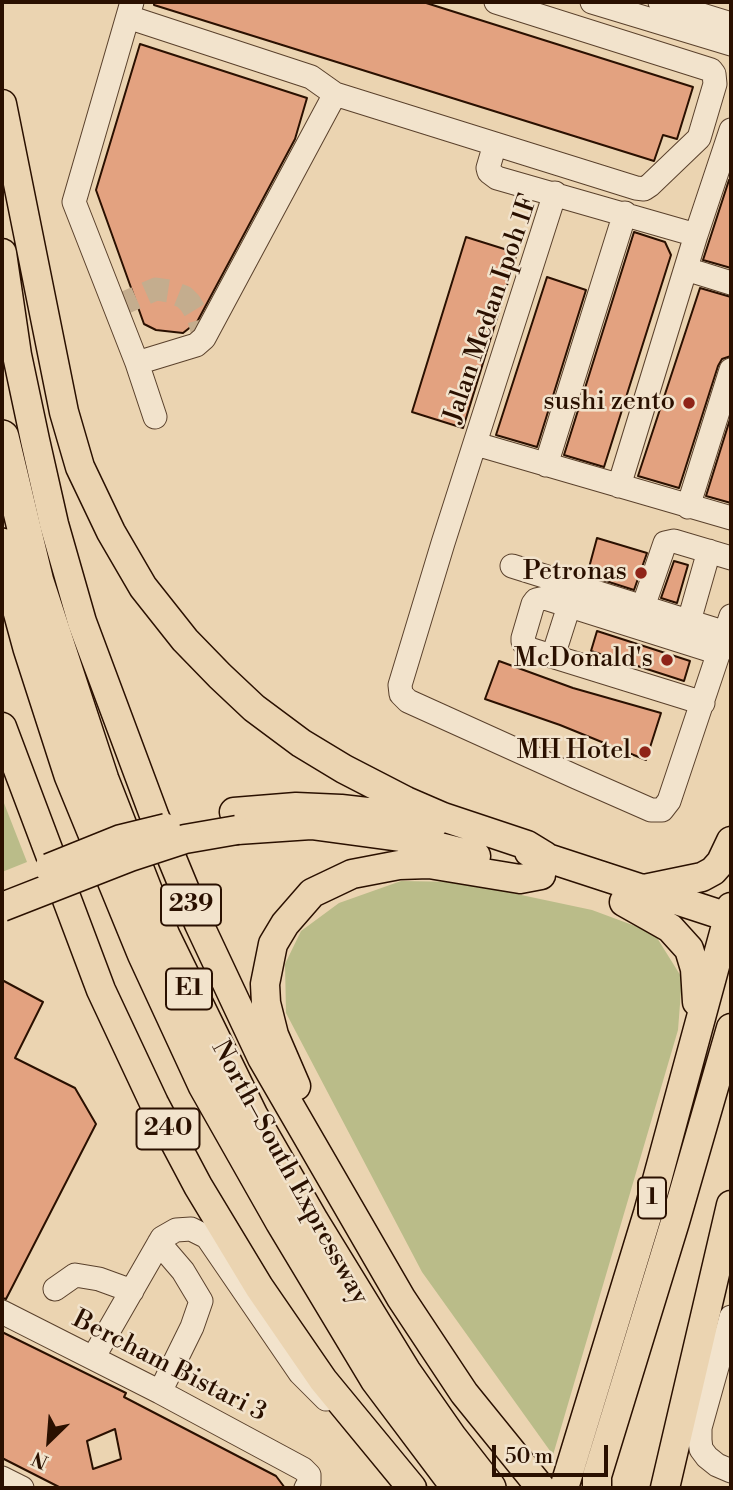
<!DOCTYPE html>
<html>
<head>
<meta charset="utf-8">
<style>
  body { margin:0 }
  #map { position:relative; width:733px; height:1490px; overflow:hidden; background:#ebd4b1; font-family:"Libre Bodoni",serif }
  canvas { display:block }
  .frame { position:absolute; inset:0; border:4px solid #2a1000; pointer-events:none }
  .north { position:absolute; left:14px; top:1406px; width:70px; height:70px; -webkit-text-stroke:5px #f2e3cc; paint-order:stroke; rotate:205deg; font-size:19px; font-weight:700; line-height:28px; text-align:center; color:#2a1000 }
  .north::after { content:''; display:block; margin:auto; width:24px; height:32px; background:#2a1000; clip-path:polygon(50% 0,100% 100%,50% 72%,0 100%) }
  .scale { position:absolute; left:492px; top:1445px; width:116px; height:32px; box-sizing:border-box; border:4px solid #2a1000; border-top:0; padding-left:9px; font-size:21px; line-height:24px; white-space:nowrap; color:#2a1000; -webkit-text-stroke:5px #f2e3cc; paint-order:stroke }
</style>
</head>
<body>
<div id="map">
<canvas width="733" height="1490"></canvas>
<div class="frame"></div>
<div class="north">N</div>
<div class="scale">50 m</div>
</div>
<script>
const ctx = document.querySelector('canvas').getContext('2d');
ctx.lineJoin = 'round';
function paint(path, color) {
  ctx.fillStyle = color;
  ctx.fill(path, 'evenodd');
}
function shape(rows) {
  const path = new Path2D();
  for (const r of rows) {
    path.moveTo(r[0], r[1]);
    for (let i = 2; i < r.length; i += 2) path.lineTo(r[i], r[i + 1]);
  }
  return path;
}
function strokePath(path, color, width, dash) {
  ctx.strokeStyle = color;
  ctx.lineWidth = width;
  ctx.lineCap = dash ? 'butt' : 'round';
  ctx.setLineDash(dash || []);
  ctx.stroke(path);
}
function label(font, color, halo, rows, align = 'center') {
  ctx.font = font + ' "Libre Bodoni",serif';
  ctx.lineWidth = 5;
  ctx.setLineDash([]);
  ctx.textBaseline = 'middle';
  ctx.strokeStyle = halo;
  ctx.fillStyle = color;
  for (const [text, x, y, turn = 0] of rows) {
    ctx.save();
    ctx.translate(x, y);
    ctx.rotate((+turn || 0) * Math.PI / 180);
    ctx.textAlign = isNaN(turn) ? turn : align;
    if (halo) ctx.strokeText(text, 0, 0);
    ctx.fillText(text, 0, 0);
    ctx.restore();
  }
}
const green = shape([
  [2,798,27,862,2,872,2,797],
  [401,881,460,882,592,910,654,933,682,978,678,1030,553,1455,422,1272,286,1013,285,964,301,931,339,903]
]);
const building = shape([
  [154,2,423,2,693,87,677,139,663,135,654,161,154,5,154,2],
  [140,44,307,98,295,139,197,322,183,333,156,330,144,324,96,190,140,44],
  [729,180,731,180,731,268,703,260,729,180],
  [634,232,665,242,671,255,604,467,564,455,634,232],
  [466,237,517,253,463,428,412,412,466,237],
  [547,277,586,290,537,447,496,435,547,277],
  [700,288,731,297,731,356,722,359,718,366,679,488,638,476,700,288],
  [731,416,731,503,706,496,731,416],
  [597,538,647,553,634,590,587,575,597,538],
  [674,561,688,565,677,603,661,598,674,561],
  [597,631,690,661,684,681,591,651,597,631],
  [499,661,573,688,661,713,646,760,560,725,485,699,499,661],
  [2,980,43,1002,15,1058,75,1088,96,1124,6,1299,2,1298,2,980],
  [2,1332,126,1393,124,1397,276,1476,285,1488,61,1488,2,1458,2,1332],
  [115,1429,121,1459,93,1469,87,1441,115,1429]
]);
const minorTunnel = shape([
  [115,307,156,289,169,291,184,297,190,303,198,316,204,338]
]);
const minor = shape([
  [132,2,74,202,137,363,155,417],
  [592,2,731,44],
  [660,2,731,24],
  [128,17,311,77,335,94,636,188,644,189,650,185,699,138,715,84,714,74,711,70,496,2],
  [495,144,488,168,489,172,497,178,696,235],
  [555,193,443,543,400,685,401,694,408,701,576,777,651,810,662,810,669,801,731,616],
  [686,269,731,283],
  [137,363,196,345,204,338,335,94],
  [476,444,731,518],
  [546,465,625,213],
  [619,486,696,235,731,130],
  [688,507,731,370],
  [512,566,643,607],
  [689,621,709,551],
  [726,633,643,607,665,543,674,541,731,558],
  [553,656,569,606],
  [703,703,529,649,523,642,523,638,533,604,536,600,545,598,719,653],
  [159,1243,183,1271,201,1301,192,1327,160,1392],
  [55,1289,75,1275,99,1279,132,1291],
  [2,1312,160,1392,303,1469,309,1475,309,1483,306,1488],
  [731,1317,700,1428,700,1440,701,1449,707,1457,717,1465,731,1471],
  [93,1358,162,1238,176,1230,191,1229,207,1237,300,1373,326,1399],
  [2,1478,22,1488]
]);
const major = shape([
  [2,104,64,412,80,467,111,532,143,587,185,640,220,676,254,708,301,743,344,769,406,801,443,817,527,845,545,856],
  [2,253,17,355,35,440,54,524,82,622,154,815,199,924,262,1058,401,1298,464,1393,541,1488],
  [2,727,101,990,154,1103,198,1186,259,1287,323,1380,412,1488],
  [234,812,296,807,341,809,376,813,432,826],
  [237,830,311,825,400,837,476,856],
  [529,852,728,917,731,922],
  [644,889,702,877,713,871,721,862,731,841],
  [624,902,670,928,689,949,695,969,697,1002],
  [296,1086,274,1035,266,1003,265,984,273,944,285,924,312,893,352,874,399,865,429,864,520,879,541,875],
  [564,1488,648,1213,731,907],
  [597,1488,597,1476,675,1222,731,1028],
  [665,1488,731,1205]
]);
const highway = shape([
  [2,437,37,582,102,780,163,936,251,1116,312,1222,404,1372,450,1438,489,1488],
  [2,545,30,648,71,775,144,953,205,1085,282,1221,377,1379,456,1484]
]);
const majorBridge = shape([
  [49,868,121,839,166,828],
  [2,907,130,857,185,839,237,830]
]);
const markers = [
  [689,403,7,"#8f2418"],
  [641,573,7,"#8f2418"],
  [667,660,7,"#8f2418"],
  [645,752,7,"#8f2418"]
];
const shields = [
  [191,905,60],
  [189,989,46],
  [168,1129,63],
  [652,1198,28]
];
const shieldNames = [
  ["239",191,905],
  ["E1",189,989],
  ["240",168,1129],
  ["1",652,1198]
];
const streetNames = [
  ["Jalan Medan Ipoh 1F",492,309,-71],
  ["North–South Expressway",289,1173,61],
  ["Bercham Bistari 3",169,1367,27]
];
const poiNames = [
  ["sushi zento",675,403],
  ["Petronas",627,573],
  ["McDonald's",653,660],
  ["MH Hotel",631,752]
];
paint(green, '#babc89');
paint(building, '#e3a280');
strokePath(building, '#2a1000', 2);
strokePath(minorTunnel, '#c4ad8e', 23, [23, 11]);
strokePath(minor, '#5a412c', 25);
strokePath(major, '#2a1000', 31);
strokePath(highway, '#2a1000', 36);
strokePath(minor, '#f2e3cc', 23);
strokePath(major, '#ebd4b1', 28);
strokePath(highway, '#ebd4b1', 33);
strokePath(majorBridge, '#2a1000', 31, []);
strokePath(majorBridge, '#ebd4b1', 28);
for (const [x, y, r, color] of markers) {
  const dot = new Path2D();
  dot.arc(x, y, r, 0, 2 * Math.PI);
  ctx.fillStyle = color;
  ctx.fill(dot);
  strokePath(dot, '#f2e3cc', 2.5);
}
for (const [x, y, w] of shields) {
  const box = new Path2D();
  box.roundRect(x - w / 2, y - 20.5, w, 41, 5);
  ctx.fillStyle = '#f2e3cc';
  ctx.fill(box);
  strokePath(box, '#2a1000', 2);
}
label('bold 24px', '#2a1000', null, shieldNames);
label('26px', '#2a1000', '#f2e3cc', streetNames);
label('26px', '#2a1000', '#f2e3cc', poiNames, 'right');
</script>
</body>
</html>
